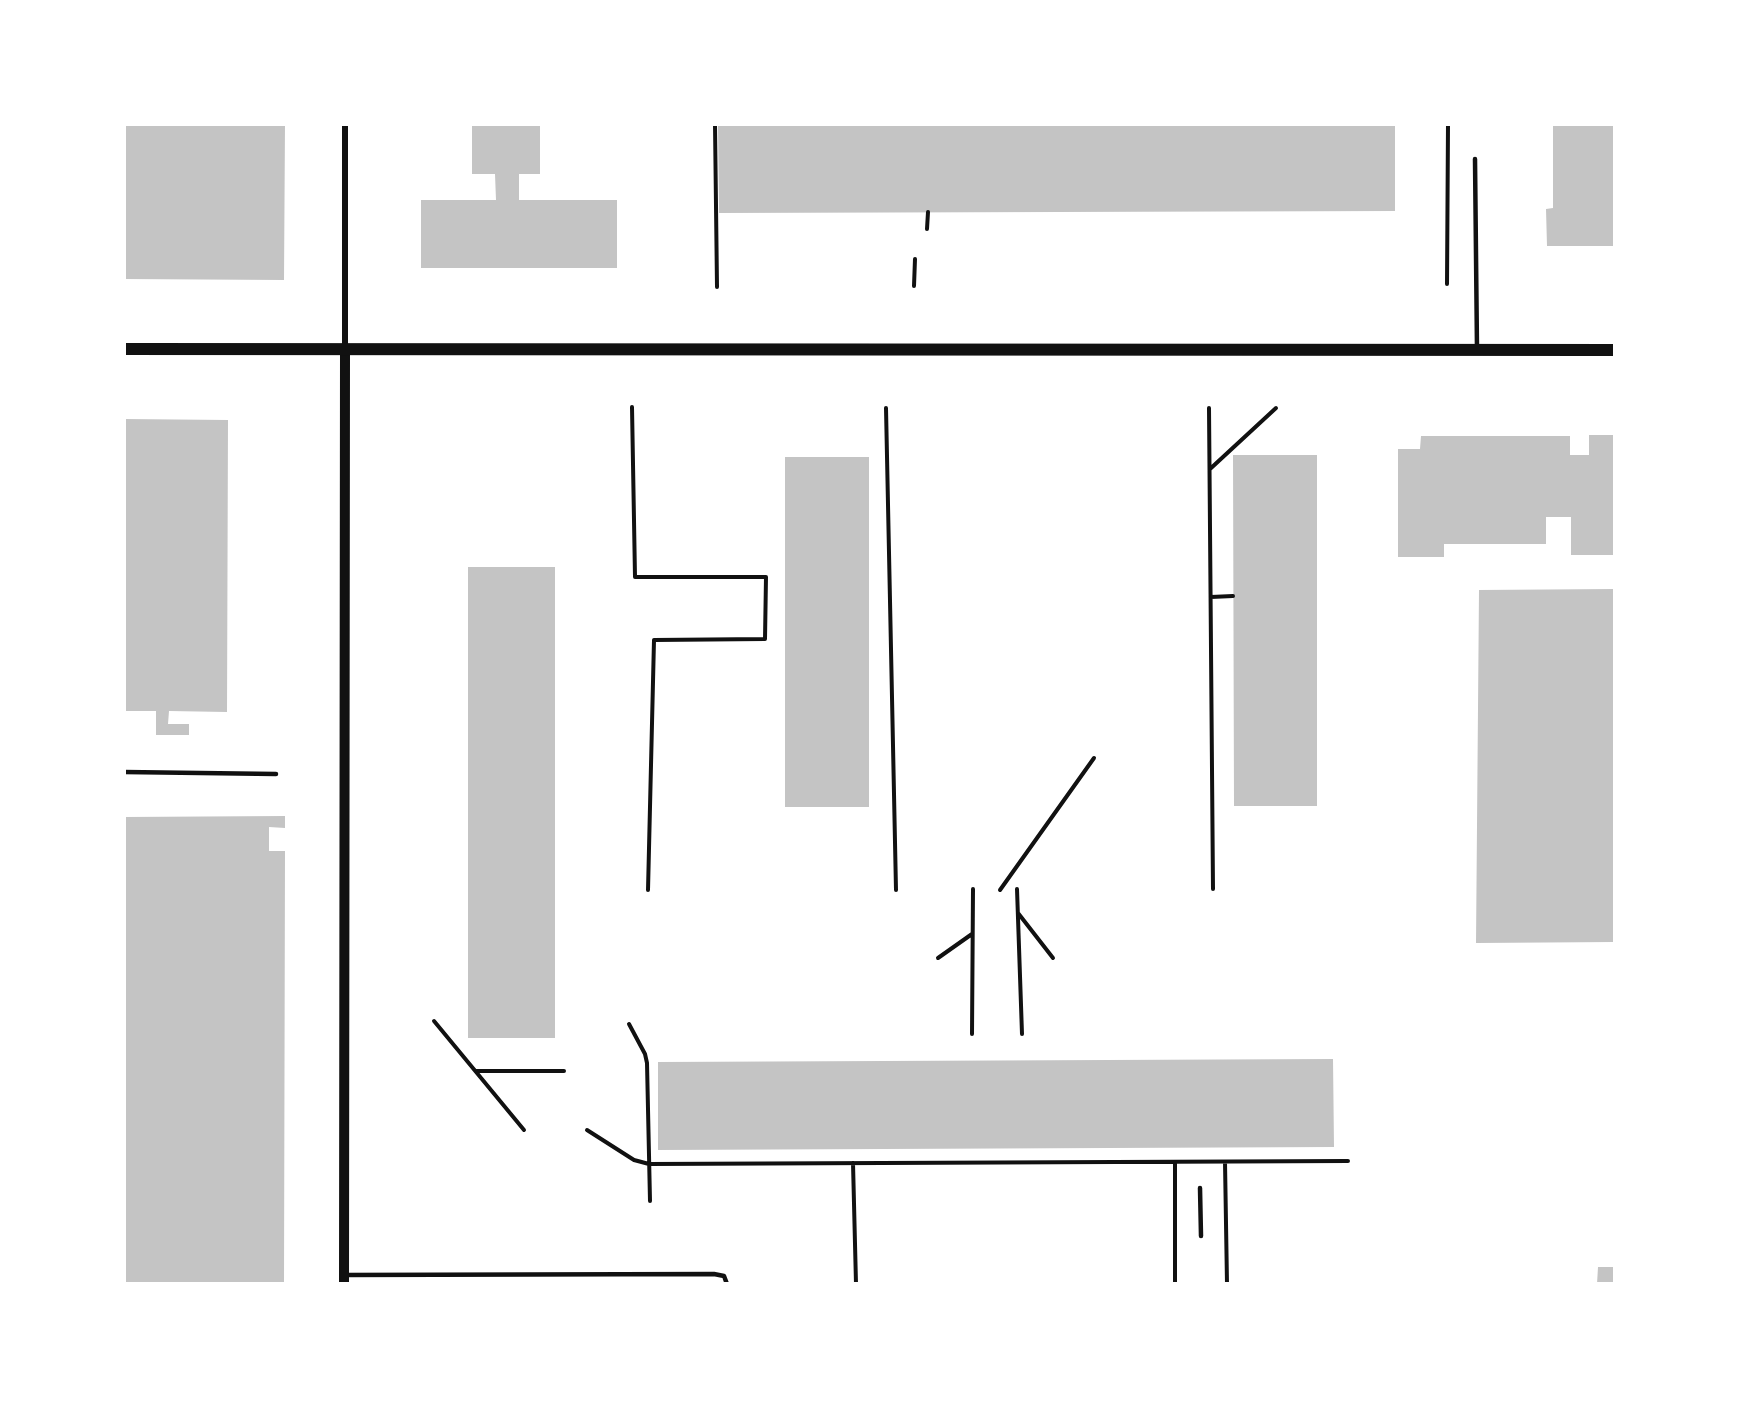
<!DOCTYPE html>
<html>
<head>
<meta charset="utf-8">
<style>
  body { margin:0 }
  #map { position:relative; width:1739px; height:1408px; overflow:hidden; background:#fff; font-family:Barlow,sans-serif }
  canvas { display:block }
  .frame { position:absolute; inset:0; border:126px solid #fff; pointer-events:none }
</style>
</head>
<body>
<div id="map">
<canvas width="1739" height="1408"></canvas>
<div class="frame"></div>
</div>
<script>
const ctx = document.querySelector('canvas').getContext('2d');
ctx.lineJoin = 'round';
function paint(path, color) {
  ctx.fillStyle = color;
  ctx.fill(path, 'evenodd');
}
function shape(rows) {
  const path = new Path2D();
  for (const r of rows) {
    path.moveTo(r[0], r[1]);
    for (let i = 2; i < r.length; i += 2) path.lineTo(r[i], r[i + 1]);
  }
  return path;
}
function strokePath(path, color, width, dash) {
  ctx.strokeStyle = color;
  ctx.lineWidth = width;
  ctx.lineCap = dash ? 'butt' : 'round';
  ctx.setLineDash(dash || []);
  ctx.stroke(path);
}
const building = shape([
  [124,124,285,124,284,280,124,279],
  [472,124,540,124,540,174,519,174,519,200,617,200,617,268,421,268,421,200,496,200,495,174,472,174],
  [1395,124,1395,211,719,213,718,125],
  [1553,124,1614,124,1614,246,1547,246,1546,209,1553,208],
  [124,419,228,420,227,712,169,711,168,724,189,724,189,735,156,735,156,711,124,711],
  [1589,435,1614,435,1614,555,1571,555,1571,517,1546,517,1546,544,1444,544,1444,557,1398,557,1398,449,1420,449,1421,436,1570,436,1570,455,1589,455],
  [1233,455,1317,455,1317,806,1234,806],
  [785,457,869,457,869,807,785,807],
  [468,567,555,567,555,1038,468,1038],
  [1614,589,1614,942,1476,943,1479,590],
  [285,816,285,828,269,827,269,851,285,851,284,1284,124,1284,124,817],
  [1333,1059,1334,1147,658,1150,658,1062],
  [1598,1267,1614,1267,1614,1284,1597,1284]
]);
const path = shape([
  [715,124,717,287],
  [927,229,928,212],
  [1447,284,1448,124],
  [914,286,915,259],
  [632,407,635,577,766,577,765,639,654,640,648,890],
  [886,408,896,890],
  [1209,408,1213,889],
  [1210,469,1276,408],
  [1211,597,1233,596],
  [1017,889,1022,1034],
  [1000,890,1094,758],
  [1018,913,1053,958],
  [938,958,972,934],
  [434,1021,524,1130],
  [629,1024,645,1054,647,1063,650,1201],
  [972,1034,973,889],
  [476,1071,564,1071],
  [587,1130,634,1160,649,1164,1348,1161],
  [1225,1162,1227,1284],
  [853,1163,856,1284],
  [1175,1284,1175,1162]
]);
const service = shape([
  [1475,159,1477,350],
  [124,772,276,774],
  [1200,1188,1201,1236],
  [344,1275,714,1274,724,1276,727,1284]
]);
const minor = shape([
  [345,349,345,124]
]);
const tertiary = shape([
  [344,1284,345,349]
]);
const secondary = shape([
  [124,349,1614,350]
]);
paint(building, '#c4c4c4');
strokePath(path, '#111', 4);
strokePath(service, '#111', 4.5);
strokePath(minor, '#111', 6);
strokePath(tertiary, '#111', 10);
strokePath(secondary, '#111', 12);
</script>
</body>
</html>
